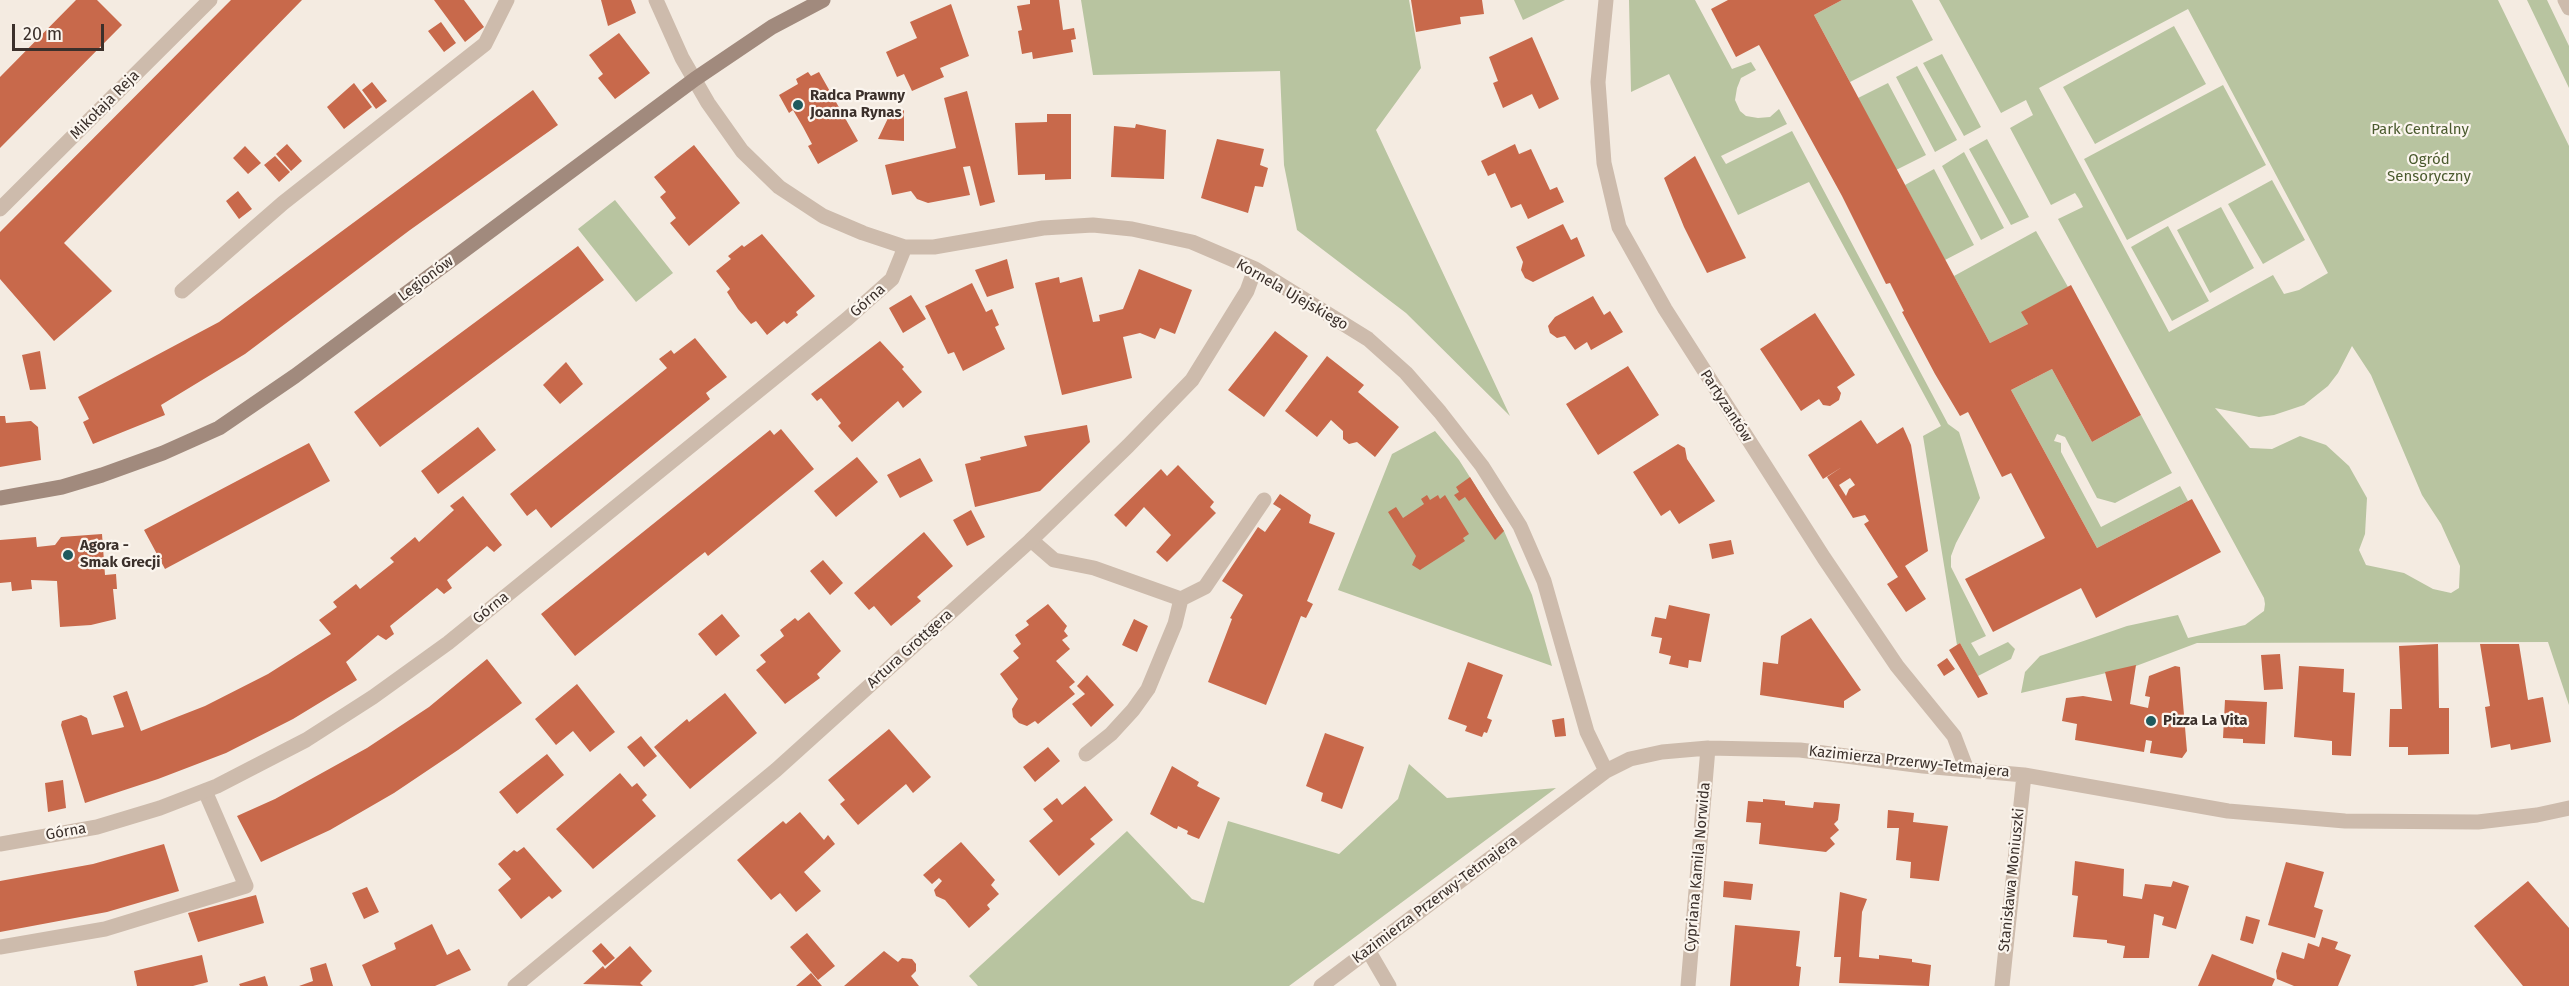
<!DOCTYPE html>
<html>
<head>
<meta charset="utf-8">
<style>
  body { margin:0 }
  #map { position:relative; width:2569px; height:986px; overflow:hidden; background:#f4ebe1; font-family:"Fira Sans",sans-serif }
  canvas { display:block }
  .scale { position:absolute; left:12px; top:24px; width:92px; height:27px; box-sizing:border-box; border:3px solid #3b302b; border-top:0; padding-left:8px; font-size:18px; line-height:21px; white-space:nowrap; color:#3b302b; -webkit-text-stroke:4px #fbf5ee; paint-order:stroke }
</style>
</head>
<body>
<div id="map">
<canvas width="2569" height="986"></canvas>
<div class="scale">20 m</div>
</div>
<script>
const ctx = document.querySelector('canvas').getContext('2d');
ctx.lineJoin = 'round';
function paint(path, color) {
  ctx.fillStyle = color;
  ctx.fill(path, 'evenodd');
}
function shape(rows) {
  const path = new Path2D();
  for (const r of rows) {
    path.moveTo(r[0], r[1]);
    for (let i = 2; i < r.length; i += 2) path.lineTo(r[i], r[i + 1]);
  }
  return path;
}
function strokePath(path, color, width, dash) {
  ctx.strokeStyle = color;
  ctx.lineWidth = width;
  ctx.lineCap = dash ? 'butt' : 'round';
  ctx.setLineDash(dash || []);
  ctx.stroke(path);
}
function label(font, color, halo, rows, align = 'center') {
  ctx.font = font + ' "Fira Sans",sans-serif';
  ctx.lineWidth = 4.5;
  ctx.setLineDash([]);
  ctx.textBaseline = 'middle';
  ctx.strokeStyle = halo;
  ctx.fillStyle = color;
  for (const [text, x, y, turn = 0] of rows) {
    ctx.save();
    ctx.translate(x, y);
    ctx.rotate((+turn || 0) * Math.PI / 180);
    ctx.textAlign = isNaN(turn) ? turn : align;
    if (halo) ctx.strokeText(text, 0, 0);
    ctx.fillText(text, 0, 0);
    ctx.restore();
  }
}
const green = shape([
  [1081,0,1409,0,1421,68,1376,130,1510,416,1406,313,1297,230,1284,165,1280,71,1093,75],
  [1514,0,1565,0,1523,20],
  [1629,0,1695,0,1732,69,1751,62,1756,70,1741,78,1737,88,1735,100,1740,111,1746,116,1758,118,1770,117,1779,109,1787,124,1721,156,1726,164,1792,131,1948,424,1959,432,1980,498,1956,543,1951,556,1951,567,1986,636,1971,643,1979,656,2008,642,2015,649,2011,659,1978,676,1960,643,1957,645,1923,436,1941,426,1809,182,1738,215,1669,74,1631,92],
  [1842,0,1912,0,1933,40,1850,82,1814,15],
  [1939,0,2498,0,2569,146,2569,705,2548,642,2197,643,2136,666,2021,693,2025,672,2040,656,2127,626,2178,615,2188,638,2245,625,2264,611,2265,604,2264,598,2058,219,2083,207,2079,199,2075,193,2051,205,2010,128,2033,115,2026,100,2001,113],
  [2188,9,2328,273,2299,290,2284,294,2273,275,2169,332,2039,88],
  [2352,346,2371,375,2422,495,2441,524,2460,566,2459,588,2451,593,2433,589,2404,573,2366,565,2359,550,2365,534,2367,498,2349,466,2326,445,2300,436,2272,449,2250,448,2215,408,2259,417,2274,415,2304,405,2328,386,2338,373],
  [2527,0,2547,0,2569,46,2569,88],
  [2174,26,2206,84,2095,144,2063,87],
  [1942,54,1981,127,1964,136,1923,63],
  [1917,66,1957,140,1935,152,1896,77],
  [1888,83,1926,155,1896,170,1858,98],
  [2223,85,2266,165,2127,240,2084,159],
  [1987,139,2029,217,2011,225,1969,149],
  [1964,152,2004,228,1981,240,1942,166],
  [1934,169,1974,245,1945,260,1905,185],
  [2272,180,2305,240,2263,264,2228,204],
  [615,200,673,273,636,302,578,229],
  [2221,207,2254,268,2210,293,2177,230],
  [2168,226,2209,301,2172,321,2131,247],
  [2036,231,2068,287,2022,313,2028,324,1990,343,1954,276],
  [2052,369,2092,442,2141,415,2172,473,2115,503,2097,498,2065,437,2057,434,2054,441,2061,443,2061,452,2101,527,2180,486,2188,501,2097,548,2011,390],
  [1435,431,1459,460,1504,531,1532,595,1552,666,1338,590,1392,454],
  [1409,764,1447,798,1556,788,1289,986,978,986,969,976,1127,831,1192,899,1204,903,1228,821,1339,854,1398,799]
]);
const building = shape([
  [76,0,97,0,122,25,0,148,0,77],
  [231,0,302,0,64,243,112,291,54,341,0,279,0,232],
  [434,0,464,0,484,27,465,42],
  [601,0,631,0,636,13,608,26],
  [1030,0,1059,0,1063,30,1074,28,1076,39,1071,40,1073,52,1033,59,1032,52,1022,54,1018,31,1022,30,1017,6,1030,4],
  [1411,0,1482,0,1484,14,1460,17,1461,24,1416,32],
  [1728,0,1842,0,1814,15,1990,343,2028,324,2021,312,2071,285,2141,415,2092,442,2052,369,2011,390,2097,548,2192,499,2221,552,2096,618,2081,588,1993,632,1965,579,2045,538,2011,473,2002,477,1968,412,1960,416,1935,374,1902,312,1904,311,1890,283,1886,284,1842,196,1759,45,1736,57,1711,9],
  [951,4,969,56,940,68,944,77,912,91,904,74,897,77,886,52,917,38,910,22],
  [441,22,456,43,444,52,428,31],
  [619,33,650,73,615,99,598,78,603,74,589,55],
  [1532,37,1559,99,1539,109,1532,94,1503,108,1493,83,1498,81,1489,57],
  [808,72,811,76,819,72,858,141,818,164,808,146,812,144,803,127,793,110,789,113,779,95,798,84,796,79],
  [372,82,387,101,376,109,362,90],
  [354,83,372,107,344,129,327,107],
  [533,90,558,125,410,230,245,354,161,405,165,415,93,444,83,422,89,419,78,397,219,322],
  [967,91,995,202,980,206,970,166,963,167,970,195,928,203,917,199,911,191,892,195,885,165,956,148,944,98],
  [904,110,904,141,878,139,890,114],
  [1047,114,1071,114,1071,179,1045,180,1045,174,1018,175,1015,123,1047,122],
  [1136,124,1166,130,1164,179,1111,177,1114,126,1135,128],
  [1217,139,1264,149,1260,165,1268,168,1263,187,1255,186,1248,213,1201,198],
  [287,144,302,161,291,171,276,154],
  [1515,144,1519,154,1531,149,1550,190,1557,187,1564,202,1528,219,1521,204,1511,208,1495,173,1488,176,1481,161],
  [694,145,740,203,689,246,670,223,676,218,660,197,666,192,654,177],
  [245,146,261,163,248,174,233,158],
  [275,156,290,172,279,182,264,165],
  [1695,156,1746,258,1707,273,1684,227,1664,178],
  [238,191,252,209,239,219,226,201],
  [1563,224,1571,240,1577,237,1585,256,1533,282,1525,278,1521,270,1523,262,1516,247],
  [762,234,815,296,796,312,798,315,787,324,784,321,767,335,756,321,751,324,738,309,727,292,730,289,716,271,731,259,728,256,742,245,744,247],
  [578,246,604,280,380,447,354,412],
  [1007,259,1014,288,987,297,975,270],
  [1139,269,1192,290,1175,334,1160,328,1155,339,1140,333,1123,337,1132,378,1062,395,1035,283,1059,277,1060,283,1082,277,1093,322,1100,321,1099,315,1123,309],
  [972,283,986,312,992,309,999,325,995,327,1005,349,963,371,954,352,948,354,925,306],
  [911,295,926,319,903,333,889,308],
  [1593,296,1604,315,1610,311,1623,332,1591,350,1587,342,1575,350,1565,336,1557,338,1550,333,1548,326,1555,317],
  [1815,313,1855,375,1837,387,1841,393,1839,400,1830,406,1823,405,1819,399,1801,411,1760,349],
  [1275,331,1308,356,1264,417,1228,390],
  [695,338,727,377,706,393,710,399,551,528,536,509,527,516,510,494,667,368,659,359,671,350,674,354],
  [880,341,904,367,902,369,922,392,903,408,898,401,852,442,838,426,841,423,821,398,817,401,811,394],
  [40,351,46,389,30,390,22,355],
  [1327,356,1364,385,1358,392,1399,427,1375,457,1357,442,1349,444,1343,439,1343,431,1331,420,1317,437,1285,411],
  [566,362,583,384,560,404,543,385],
  [1628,366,1659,415,1598,455,1566,404],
  [0,416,5,416,6,423,31,421,38,427,41,460,0,467],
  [1861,420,1877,444,1903,427,1911,445,1928,551,1905,566,1926,599,1906,612,1887,584,1898,577,1864,524,1869,521,1865,515,1853,518,1827,477,1842,467,1823,479,1808,455],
  [1850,478,1855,485,1849,489,1846,496,1839,485],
  [1087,425,1090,442,1040,491,975,507,965,464,981,460,980,457,1027,446,1024,436],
  [478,427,496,450,438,494,421,471],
  [781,429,814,469,708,556,705,552,691,563,575,656,541,614,770,430,774,435],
  [309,443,330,481,165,569,144,530],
  [1678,444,1685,448,1687,459,1715,501,1679,524,1670,510,1661,516,1633,472],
  [857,457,878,482,836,517,814,491],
  [920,458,933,481,900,498,887,475],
  [1178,465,1214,502,1210,507,1216,513,1167,562,1156,552,1171,535,1144,507,1126,527,1114,515,1161,469,1167,476],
  [1470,477,1504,531,1495,540,1465,497,1459,501,1454,495,1459,492,1456,487],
  [1280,494,1311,515,1309,523,1335,533,1307,601,1313,604,1306,618,1301,616,1266,705,1208,682,1232,619,1230,618,1243,595,1222,581,1258,527,1265,532,1281,509,1273,504],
  [1427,495,1430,500,1438,495,1440,499,1445,495,1469,534,1463,538,1465,541,1420,570,1412,565,1416,556,1388,512,1396,507,1403,518,1424,504,1421,499],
  [463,496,502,545,494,552,487,546,447,580,452,588,444,594,437,588,390,626,394,634,386,640,378,635,346,662,357,680,293,719,226,753,158,779,85,803,61,725,62,721,81,715,87,718,92,735,124,727,113,696,127,691,141,731,205,706,268,674,331,634,319,620,337,607,333,602,356,584,360,589,394,562,390,558,415,537,419,542,454,510,450,506],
  [971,510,985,537,967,546,953,520],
  [924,532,953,566,917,597,921,601,891,626,874,606,869,610,854,593],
  [102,534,105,575,116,574,117,589,113,589,116,619,91,625,60,627,57,581,31,580,32,589,12,591,11,582,0,583,0,540,36,537,37,547,55,545,61,537],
  [1731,540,1734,554,1712,559,1709,544],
  [823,560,843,583,830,595,810,571],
  [1048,604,1067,626,1064,631,1068,636,1062,640,1070,649,1056,661,1075,682,1069,687,1075,694,1038,724,1035,721,1027,726,1019,723,1013,717,1012,709,1018,699,1000,674,1019,658,1013,651,1021,644,1015,635,1029,625,1026,621],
  [1669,605,1710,614,1701,662,1689,660,1688,668,1669,664,1671,656,1659,653,1662,638,1651,636,1655,617,1666,619],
  [809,612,841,651,817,674,820,678,785,704,756,670,766,662,760,655,784,636,780,630,795,618,798,621],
  [722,614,740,636,716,656,698,634],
  [1811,618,1861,690,1844,701,1844,708,1760,695,1763,662,1778,664,1781,636],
  [1134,619,1148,626,1137,652,1122,645],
  [1960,643,1988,694,1978,698,1949,650],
  [2438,644,2439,708,2449,708,2449,754,2408,755,2408,747,2389,747,2390,709,2402,709,2399,646],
  [2480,644,2519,644,2528,700,2543,697,2551,742,2511,750,2510,744,2491,748,2485,707,2490,706],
  [2280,654,2283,689,2264,690,2261,655],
  [1947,658,1955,669,1944,676,1937,665],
  [487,659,522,703,458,750,394,793,330,830,261,862,237,816,275,799,367,748,429,707],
  [1468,662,1503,675,1487,718,1492,720,1487,733,1484,732,1482,737,1465,731,1467,726,1448,719],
  [2136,665,2130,704,2148,708,2150,697,2145,696,2149,676,2175,666,2180,667,2187,751,2182,758,2150,753,2152,741,2146,740,2144,752,2075,740,2077,724,2062,721,2066,698,2083,696,2112,701,2105,672],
  [2299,666,2344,669,2343,692,2355,693,2351,756,2332,755,2332,741,2294,737],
  [1087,675,1114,705,1091,727,1072,704,1085,694,1077,686],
  [577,684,615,732,590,752,573,731,556,745,535,719],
  [725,693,757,733,690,789,654,747,687,719,689,722],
  [2225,700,2267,702,2265,744,2243,743,2243,739,2223,738],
  [1564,718,1566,736,1555,737,1552,720],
  [889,729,931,777,913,793,906,784,858,825,840,804,845,800,828,780],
  [1325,733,1364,747,1342,809,1321,801,1323,793,1306,786],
  [641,736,657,756,644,767,627,747],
  [1048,747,1060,761,1035,782,1023,767],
  [547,754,564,775,517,814,499,792],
  [1172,766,1199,782,1197,786,1220,798,1199,839,1187,834,1188,831,1178,826,1177,829,1174,828,1150,814],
  [620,773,632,787,637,783,647,795,642,800,656,816,593,869,556,829],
  [63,780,66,808,48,812,45,783],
  [1085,786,1113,820,1090,839,1095,844,1059,876,1029,841,1053,821,1043,809,1057,798,1062,805],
  [1763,799,1785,801,1785,805,1813,808,1814,802,1840,804,1838,820,1834,824,1839,830,1830,838,1835,844,1826,852,1759,844,1761,823,1746,822,1748,801,1763,802],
  [1888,810,1914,813,1913,822,1948,826,1939,881,1910,878,1911,862,1896,860,1899,828,1887,828],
  [800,812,824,840,828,835,835,844,804,872,821,891,796,912,780,893,771,900,737,860,783,821,786,824],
  [961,842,995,880,991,885,999,894,987,905,990,909,969,928,945,900,936,896,934,890,942,881,939,878,932,884,923,875],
  [164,844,179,891,107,912,0,932,0,881,93,864],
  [524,847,562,891,552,899,549,896,521,919,498,890,511,879,498,864,514,850,517,852],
  [2075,861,2124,869,2123,896,2142,899,2145,884,2171,887,2173,881,2189,886,2176,929,2162,925,2164,917,2154,914,2149,958,2123,958,2125,946,2107,943,2107,940,2073,937,2078,896,2072,895],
  [2286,862,2324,872,2314,907,2323,910,2315,938,2268,925],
  [1724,881,1753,884,1751,900,1723,897],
  [2528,881,2569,928,2569,986,2523,986,2474,926],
  [367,887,379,912,364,919,352,893],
  [1840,892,1867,899,1862,912,1859,957,1879,959,1879,955,1912,959,1912,962,1931,965,1929,986,1839,983,1841,957,1834,957],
  [256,895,264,923,198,942,188,913],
  [2246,916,2260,920,2253,944,2240,940],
  [432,924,447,955,459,949,471,970,435,986,371,986,362,965,396,949,394,943],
  [1735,925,1800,931,1796,966,1801,967,1799,986,1730,986],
  [807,933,835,966,818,980,790,947],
  [2322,937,2338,942,2335,949,2351,955,2338,986,2294,986,2277,979,2276,971,2282,952,2304,959,2308,943,2319,947],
  [601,943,615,958,605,966,592,951],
  [630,946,652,971,640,983,643,986,583,984,603,966,605,969],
  [884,951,898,962,902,958,912,959,916,964,916,971,911,976,919,986,844,986],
  [2212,954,2275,979,2272,986,2198,986],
  [202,955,208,982,193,986,137,986,134,971],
  [326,963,333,986,299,986,313,981,310,968],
  [811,973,822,986,796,986],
  [265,976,268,986,240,986,239,984]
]);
const lane = shape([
  [182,291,283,203,485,44,507,0],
  [1031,540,1054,560,1094,568,1181,599,1175,624,1148,689,1133,710,1111,734,1086,754],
  [1181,599,1205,587,1264,500],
  [0,947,105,929,246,886,205,791]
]);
const street = shape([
  [656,0,682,58,708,103,742,151,779,187,823,216,863,233,905,247,934,247,1043,228,1093,225,1132,229,1192,242,1255,269,1368,339,1406,373,1440,412,1482,466,1520,526,1544,581,1587,732,1606,771],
  [1606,0,1598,82,1604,163,1619,227,1665,309,1824,558,1897,666,1954,736,1967,770],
  [2565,0,2569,8],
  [0,209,210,0],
  [0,844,97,827,160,808,217,786,306,740,373,697,448,643,847,319,892,279,905,247],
  [1368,950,1389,986],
  [515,986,776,770,1031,540,1128,446,1192,380,1247,291,1255,269],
  [1321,986,1606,771,1630,759,1662,752,1708,748,1800,750,1923,766,2024,775,2228,811,2345,821,2478,822,2537,815,2569,808],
  [1688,986,1708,748],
  [2002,986,2024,775]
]);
const secondary = shape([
  [0,498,62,487,102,475,163,453,219,428,295,376,695,79,772,27,823,0]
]);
const markers = [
  [798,105,6,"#1f5a5e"],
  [68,555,6,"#1f5a5e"],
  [2151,721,6,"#1f5a5e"]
];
const poiNames = [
  ["Radca Prawny",810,96],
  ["Joanna Rynas",810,113],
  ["Agora -",80,546],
  ["Smak Grecji",80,563],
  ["Pizza La Vita",2163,721]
];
const streetNames = [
  ["Mikołaja Reja",105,105,-45],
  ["Legionów",426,279,-37],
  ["Kornela Ujejskiego",1292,295,30],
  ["Górna",868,301,-42],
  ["Partyzantów",1726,406,57],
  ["Górna",491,608,-39],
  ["Artura Grottgera",910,649,-42],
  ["Kazimierza Przerwy-Tetmajera",1909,762,6],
  ["Górna",66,832,-10],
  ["Cypriana Kamila Norwida",1698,867,-85],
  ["Stanisława Moniuszki",2012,880,-84],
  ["Kazimierza Przerwy-Tetmajera",1435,900,-37]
];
const parkNames = [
  ["Park Centralny",2420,130],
  ["Ogród",2429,160],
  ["Sensoryczny",2429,177]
];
paint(green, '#b8c4a0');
paint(building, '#c8694b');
strokePath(lane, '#cdbbac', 15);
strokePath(street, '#cdbbac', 15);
strokePath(secondary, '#a18a7d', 15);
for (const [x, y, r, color] of markers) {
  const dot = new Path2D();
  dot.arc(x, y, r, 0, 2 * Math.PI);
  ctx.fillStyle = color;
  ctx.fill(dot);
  strokePath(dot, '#fbf5ee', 2);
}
label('bold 15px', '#3b302b', '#fbf5ee', poiNames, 'left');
label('15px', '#3b302b', '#fbf5ee', streetNames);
label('15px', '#4a5a2e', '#fbf5ee', parkNames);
</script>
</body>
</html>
